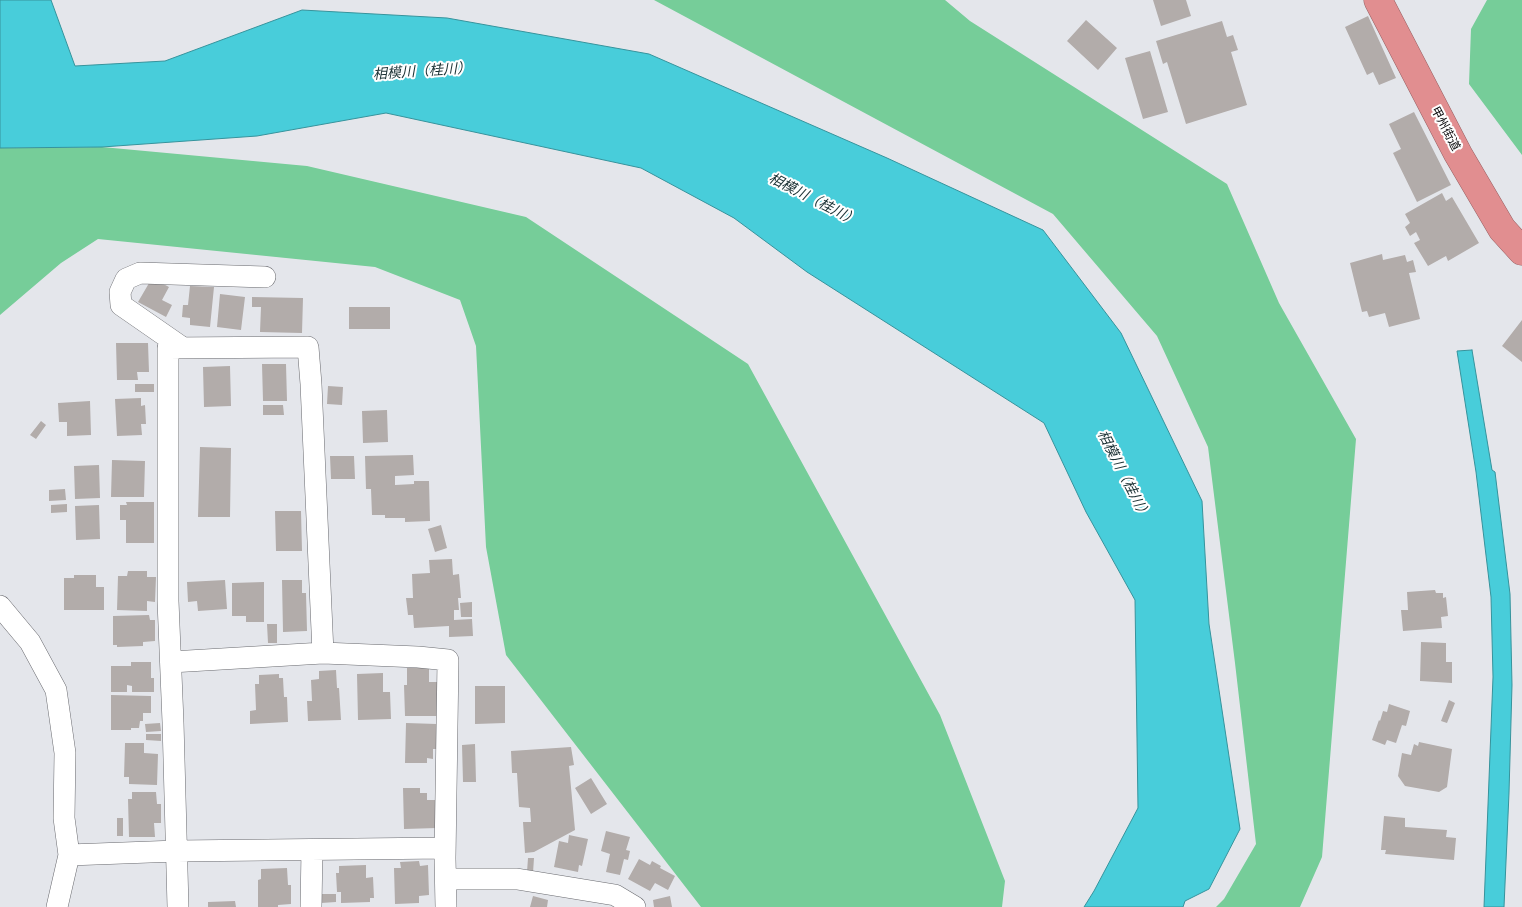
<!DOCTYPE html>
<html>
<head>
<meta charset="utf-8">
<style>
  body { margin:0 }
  canvas { display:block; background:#e4e6eb }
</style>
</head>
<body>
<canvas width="1522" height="907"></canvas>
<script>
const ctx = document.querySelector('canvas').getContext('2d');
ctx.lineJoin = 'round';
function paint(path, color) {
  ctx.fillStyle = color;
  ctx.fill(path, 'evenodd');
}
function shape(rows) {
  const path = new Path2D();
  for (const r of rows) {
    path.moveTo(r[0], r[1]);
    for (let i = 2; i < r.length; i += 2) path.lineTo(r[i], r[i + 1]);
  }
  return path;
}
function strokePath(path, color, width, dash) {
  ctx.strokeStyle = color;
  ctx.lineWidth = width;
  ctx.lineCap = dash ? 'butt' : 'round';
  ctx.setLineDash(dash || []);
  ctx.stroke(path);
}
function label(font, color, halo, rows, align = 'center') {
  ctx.font = font + ' "DejaVu Sans","Noto Sans JP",sans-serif';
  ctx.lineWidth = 4;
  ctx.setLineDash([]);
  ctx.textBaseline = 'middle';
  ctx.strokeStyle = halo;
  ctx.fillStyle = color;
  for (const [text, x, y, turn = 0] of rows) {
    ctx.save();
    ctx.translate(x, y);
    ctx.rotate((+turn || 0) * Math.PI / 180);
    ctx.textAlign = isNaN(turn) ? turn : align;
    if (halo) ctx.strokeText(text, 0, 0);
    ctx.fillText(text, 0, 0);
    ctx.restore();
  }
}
const green = shape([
  [654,0,945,0,970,21,1227,184,1279,303,1356,439,1322,857,1300,907,1216,907,1224,899,1256,844,1235,663,1208,447,1157,336,1053,214],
  [1487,0,1522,0,1522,155,1469,84,1471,29],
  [102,147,307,166,526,217,748,364,940,715,1005,881,1002,907,701,907,506,655,486,547,476,346,460,300,375,267,98,239,61,263,0,315,0,148]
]);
const water = shape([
  [0,0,51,0,75,66,165,61,302,10,447,18,649,54,887,158,1043,230,1121,333,1202,501,1209,624,1240,829,1209,889,1185,901,1183,907,1084,907,1094,891,1138,808,1135,600,1086,512,1044,423,807,272,734,218,641,168,386,113,257,136,102,147,0,148,0,0],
  [1472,350,1492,470,1495,472,1510,594,1512,685,1509,793,1504,907,1484,907,1493,677,1491,597,1476,472,1457,351,1472,350]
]);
const building = shape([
  [1153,0,1186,0,1191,16,1161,26],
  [1368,16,1396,78,1379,85,1373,72,1367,75,1345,27],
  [1086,20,1117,48,1098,70,1067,41],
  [1222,21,1227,37,1233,35,1238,50,1231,52,1247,105,1186,124,1167,62,1163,64,1156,41],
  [1150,51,1168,112,1143,119,1125,58],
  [1414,112,1451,185,1417,202,1393,153,1401,149,1389,124],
  [1442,193,1446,201,1452,197,1479,243,1448,261,1446,256,1428,266,1414,243,1420,240,1416,232,1410,236,1405,227,1410,223,1405,214],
  [1382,254,1383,260,1405,255,1407,262,1413,260,1416,272,1409,273,1420,319,1389,327,1385,313,1369,317,1367,311,1362,312,1350,263],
  [152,278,169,287,162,300,172,305,166,317,138,302],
  [190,286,214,287,210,327,190,325,190,318,182,317,183,305,188,305],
  [220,294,245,297,241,330,217,327],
  [252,297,303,298,302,333,260,332,261,307,252,307],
  [349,307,390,307,390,329,349,329],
  [1522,320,1522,362,1502,346],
  [116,343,148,343,149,372,137,372,138,380,117,380],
  [262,364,286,364,287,401,263,401],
  [230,366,231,406,204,407,203,367],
  [135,384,154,384,154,392,135,392],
  [328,386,343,387,342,405,327,404],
  [141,398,141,406,145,405,146,424,141,424,142,435,117,436,115,399],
  [90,401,91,435,67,436,67,422,59,422,58,403],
  [263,405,283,405,284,415,263,415],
  [387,410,388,442,363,443,362,411],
  [41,421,46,425,36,439,30,435],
  [200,447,231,448,230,517,198,517],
  [413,455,414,475,395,476,395,485,414,484,414,481,429,481,430,521,405,522,405,518,385,518,385,515,372,515,371,489,366,489,365,456],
  [330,456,354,456,355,479,331,479],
  [112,460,145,461,144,497,111,497],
  [99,465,100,498,75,499,74,466],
  [65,489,66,500,49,501,49,490],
  [126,502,154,502,154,543,126,543,126,520,120,520,120,505,127,505],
  [67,504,67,512,51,513,51,505],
  [99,505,100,539,76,540,75,506],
  [275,511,301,511,302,551,276,551],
  [441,525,447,548,435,552,428,529],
  [452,559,453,575,459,574,461,598,458,598,459,610,454,610,454,620,472,619,473,636,449,637,449,626,414,628,413,615,408,615,406,598,413,598,412,574,430,573,429,560],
  [128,571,147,571,147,577,156,577,155,602,147,601,147,611,117,610,118,576,127,576],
  [74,575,96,575,96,587,104,587,104,610,64,610,64,578,74,578],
  [225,580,227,609,198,611,197,601,188,602,187,582],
  [282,580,302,580,302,593,306,593,307,631,283,632],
  [264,582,264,622,246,622,246,616,232,616,232,583],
  [1435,590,1436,593,1443,593,1443,598,1446,597,1448,616,1441,617,1442,628,1403,631,1401,610,1408,610,1407,592],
  [472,602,472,617,461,617,460,603],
  [149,615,150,620,155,620,155,641,143,642,143,646,117,647,117,645,113,645,113,616],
  [267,624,277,624,277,643,268,643],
  [1421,642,1446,643,1446,662,1452,662,1452,683,1420,681],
  [131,662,151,662,151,678,154,678,154,692,132,692,132,686,127,685,127,692,111,692,111,666,131,666],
  [407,668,429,668,429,682,437,682,438,716,405,716,404,685,407,685],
  [336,670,337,688,339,688,341,720,308,721,307,701,312,701,311,680,319,679,319,671],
  [383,673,383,692,390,692,391,719,358,720,357,674],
  [279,674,279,678,283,678,284,697,287,697,288,722,250,724,250,711,256,710,255,684,259,684,259,675],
  [475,686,505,686,505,723,475,724],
  [111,695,151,696,151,713,143,713,143,721,140,721,139,728,131,728,131,730,111,730],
  [1449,700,1455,703,1447,723,1441,721],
  [1389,704,1410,711,1406,726,1402,725,1396,743,1387,740,1385,745,1372,740,1379,720,1380,721,1383,711,1387,712],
  [160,723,161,731,146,732,145,724],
  [406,723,437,724,437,749,433,749,433,759,427,758,427,763,405,763],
  [146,734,161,734,161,741,146,740],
  [1419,742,1452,749,1447,787,1439,792,1405,786,1398,776,1402,753,1411,755,1414,744,1418,746],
  [125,743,144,743,144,753,158,754,157,785,129,784,129,777,124,777],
  [475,744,476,782,463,782,462,745],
  [571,747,574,765,569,766,575,830,534,852,525,853,523,822,531,822,530,808,519,807,517,773,512,773,511,751],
  [591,778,607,804,591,814,575,788],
  [403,788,420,788,420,793,427,793,427,800,437,800,437,828,404,829],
  [132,792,156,792,157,804,161,804,161,823,154,823,155,837,129,837,128,799,132,799],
  [1384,816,1405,818,1405,827,1447,830,1446,837,1456,838,1454,860,1385,854,1386,850,1381,850],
  [117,818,123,818,123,836,117,836],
  [606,831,630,837,626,850,630,851,628,860,624,859,620,875,606,872,610,854,601,851],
  [569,835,588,839,582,866,579,865,578,872,554,867,559,841,568,843],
  [528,858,534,858,533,873,527,872],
  [639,859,650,865,652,861,661,866,660,868,675,876,668,890,655,883,650,891,628,879],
  [419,861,420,866,428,865,429,895,419,896,419,903,395,904,394,868,401,868,400,862],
  [366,865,366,878,373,877,374,898,370,898,370,902,341,903,341,892,337,892,336,873,339,873,339,866],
  [287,868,288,885,291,885,291,904,278,905,278,907,258,907,258,880,261,879,261,869],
  [321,894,336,894,336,902,321,903],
  [533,896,548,900,547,907,530,907],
  [670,896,672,907,654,907,653,900],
  [235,901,236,907,208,907,208,902]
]);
const street = shape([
  [183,348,121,305,120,292,126,279,140,273,265,277],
  [0,606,30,642,56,690,65,753,64,818,69,855,57,907],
  [171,662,323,653],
  [69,855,177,851,445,848],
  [446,879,517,879,615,895,635,907],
  [178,907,173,722,168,601,168,348,308,347,311,384,323,653,418,657,448,660,445,858,446,907],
  [311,907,312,850]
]);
const highway = shape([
  [1378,0,1458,154,1502,229,1522,251]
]);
const streetNames = [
  ["甲州街道",1445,129,62]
];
const waterNames = [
  ["相模川（桂川）",422,72,-4],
  ["相模川（桂川）",813,200,27],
  ["相模川（桂川）",1123,475,63]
];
paint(green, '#76cd99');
paint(water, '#48cdda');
strokePath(water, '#36939c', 1);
paint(building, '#b2acaa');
strokePath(street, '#696a6f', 22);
strokePath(highway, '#966062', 29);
strokePath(street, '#fff', 21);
strokePath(highway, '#e18e90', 28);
label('12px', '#0b0b0d', '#fff', streetNames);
label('italic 14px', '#1a3033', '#fff', waterNames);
</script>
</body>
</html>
